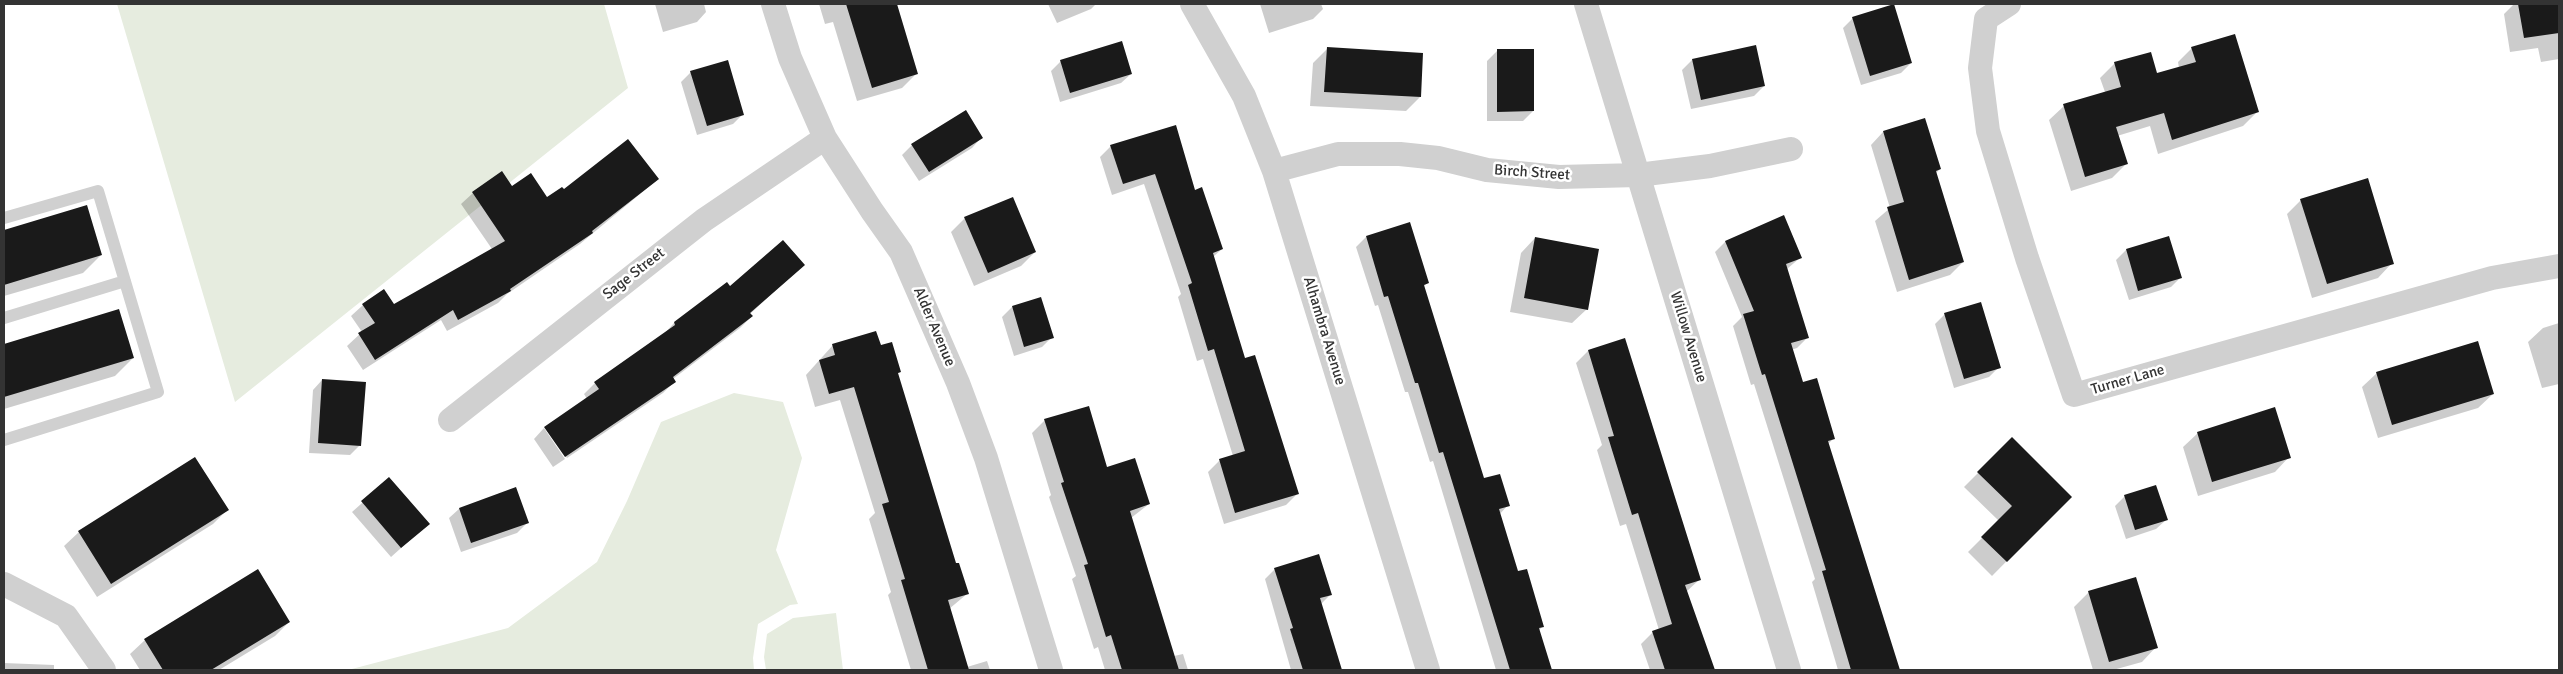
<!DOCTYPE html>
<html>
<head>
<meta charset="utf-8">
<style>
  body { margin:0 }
  #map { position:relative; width:2563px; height:674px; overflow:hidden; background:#fff; font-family:Signika,sans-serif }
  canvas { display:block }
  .frame { position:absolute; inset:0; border:5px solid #333; pointer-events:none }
</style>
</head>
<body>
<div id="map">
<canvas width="2563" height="674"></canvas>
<div class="frame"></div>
</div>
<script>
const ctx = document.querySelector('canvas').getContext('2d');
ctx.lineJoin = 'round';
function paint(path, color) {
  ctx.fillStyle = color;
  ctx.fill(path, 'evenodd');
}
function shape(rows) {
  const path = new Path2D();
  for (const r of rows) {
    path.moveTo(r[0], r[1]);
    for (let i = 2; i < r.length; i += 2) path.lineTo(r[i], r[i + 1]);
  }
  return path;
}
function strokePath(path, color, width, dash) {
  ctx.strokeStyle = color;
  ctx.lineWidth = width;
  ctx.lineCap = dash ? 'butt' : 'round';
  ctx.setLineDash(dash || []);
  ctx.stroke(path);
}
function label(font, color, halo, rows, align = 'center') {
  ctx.font = font + ' Signika,sans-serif';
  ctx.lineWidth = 5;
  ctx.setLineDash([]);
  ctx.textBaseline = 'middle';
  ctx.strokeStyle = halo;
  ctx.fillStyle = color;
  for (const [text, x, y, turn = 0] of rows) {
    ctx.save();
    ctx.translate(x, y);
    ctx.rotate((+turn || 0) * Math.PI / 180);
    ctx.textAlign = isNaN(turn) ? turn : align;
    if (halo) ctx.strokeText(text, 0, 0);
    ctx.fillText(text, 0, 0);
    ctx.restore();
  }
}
const green = shape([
  [117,4,604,4,628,88,235,402],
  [734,393,783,402,802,458,776,550,798,604,790,605,758,624,753,658,754,670,348,670,508,628,597,562,627,501,661,422],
  [836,613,843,670,766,670,764,657,767,634,793,618]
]);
const shadow = shape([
  [655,4,704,4,706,12,697,22,663,32],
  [819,4,888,4,917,73,902,88,857,101,833,22,825,24],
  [1048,4,1096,4,1091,9,1057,23],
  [1260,4,1321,4,1323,9,1313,19,1269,33],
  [2514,4,2559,4,2559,59,2541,62,2538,48,2510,52,2504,14],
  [1853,18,1911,63,1901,73,1861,85,1843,28],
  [2192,48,2257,112,2243,126,2158,154,2150,126,2117,136,2126,164,2112,178,2071,191,2049,120,2064,106,2105,92,2100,78,2115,63,2156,75,2179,68,2178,62],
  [1327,49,1420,97,1406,111,1310,106,1313,63],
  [1497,51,1533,111,1523,121,1487,121,1487,61],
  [1692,60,1764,86,1754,96,1691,109,1682,70],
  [1061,61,1131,74,1121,83,1060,102,1051,71],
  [691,72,743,114,733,124,697,135,681,82],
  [1883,132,1940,169,1935,174,1963,262,1950,275,1897,292,1875,221,1890,208,1871,145],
  [981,138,972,148,919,181,902,155,912,145],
  [1111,146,1195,191,1222,249,1213,257,1244,359,1297,494,1286,505,1224,524,1208,472,1219,461,1233,456,1203,359,1197,361,1178,297,1181,294,1144,184,1112,195,1100,157],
  [658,179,580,244,507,294,498,303,447,331,441,320,363,370,347,346,362,332,351,316,363,305,394,306,492,249,461,204,473,193,512,188,547,198,564,191],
  [2301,200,2392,263,2378,278,2312,298,2287,214],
  [87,207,101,255,83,273,4,296,4,232],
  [965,218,1035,252,1021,266,974,286,951,232],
  [1366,237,1427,283,1423,287,1483,480,1508,505,1499,515,1517,573,1543,626,1538,631,1550,670,1496,670,1433,461,1430,462,1408,392,1405,392,1378,305,1375,306,1356,247],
  [2168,237,2181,277,2171,287,2129,300,2116,260,2126,250],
  [1535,238,1587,309,1572,323,1510,312,1521,253],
  [1725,242,1801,257,1787,269,1807,338,1797,348,1791,350,1802,383,1834,438,1828,444,1898,670,1838,670,1812,582,1815,579,1754,384,1751,385,1733,326,1742,317,1715,252],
  [803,265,750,314,752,316,740,328,673,379,674,382,663,393,567,458,545,428,587,399,584,394,595,383,663,335,674,323],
  [1012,307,1052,337,1042,347,1014,356,1002,317],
  [118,310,133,358,115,376,4,409,4,345],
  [1945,314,1999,367,1989,377,1954,388,1935,324],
  [2559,323,2559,384,2542,388,2528,342,2543,328],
  [1624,340,1700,579,1686,592,1713,670,1650,670,1641,644,1653,632,1659,630,1626,524,1620,526,1597,450,1602,445,1576,363,1588,351],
  [833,345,881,347,900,372,897,374,955,565,967,594,949,609,967,667,987,661,990,670,911,670,888,595,891,592,869,519,875,513,840,400,815,407,806,375],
  [2377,373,2493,394,2478,408,2378,438,2362,387],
  [322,380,360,445,350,455,309,453,313,390],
  [1045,420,1149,504,1131,518,1174,656,1183,654,1188,670,1105,670,1098,647,1094,649,1072,579,1076,576,1049,497,1051,495,1032,433],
  [544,428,565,459,553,467,534,439],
  [2198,433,2289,457,2275,472,2198,496,2183,447],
  [2012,439,2070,497,1992,576,1968,552,1999,521,1964,487],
  [389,479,428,524,391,557,352,512],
  [515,489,527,523,517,533,461,552,449,518,459,509],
  [2125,496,2166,520,2156,529,2126,539,2115,506],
  [227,510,213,524,97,597,64,546,79,532],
  [1275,569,1330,595,1321,604,1341,670,1291,670,1265,579],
  [2089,592,2156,647,2142,662,2113,670,2093,670,2074,607],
  [289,622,275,636,219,670,140,670,130,654,145,640],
  [4,663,54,665,54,670,4,670]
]);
const building = shape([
  [846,4,897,4,918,74,872,88],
  [1894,4,1912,63,1870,76,1852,17],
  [2518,4,2559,4,2559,33,2524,38],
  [2235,34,2259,112,2172,140,2164,113,2116,127,2128,164,2085,177,2063,104,2121,87,2114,62,2151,52,2157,73,2196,62,2191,47],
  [1122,41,1132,74,1070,93,1060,60],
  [1756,45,1765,86,1701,100,1692,59],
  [1327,47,1423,53,1421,97,1324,92],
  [1497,49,1534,49,1534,111,1497,112],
  [728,60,744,115,707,126,690,71],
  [966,110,983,138,929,172,911,144],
  [1925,118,1941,169,1936,171,1964,262,1909,280,1887,207,1904,202,1883,131],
  [1176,125,1195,190,1202,187,1223,249,1213,253,1245,358,1255,355,1299,494,1235,513,1219,459,1245,451,1214,349,1208,351,1188,285,1192,283,1155,174,1123,184,1110,145],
  [628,139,659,179,592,231,593,233,510,289,511,291,458,320,453,310,375,360,358,333,375,323,362,304,384,289,394,304,505,241,472,192,502,171,512,186,531,173,547,197,562,187,564,189],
  [2368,178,2394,264,2327,284,2300,199],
  [1013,197,1036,252,988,273,964,217],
  [87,205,102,255,4,285,4,230],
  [1784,215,1802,258,1786,264,1809,338,1791,343,1803,382,1817,378,1835,439,1828,441,1900,670,1851,670,1822,571,1826,570,1765,374,1762,375,1743,314,1754,311,1725,241],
  [1410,222,1429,283,1424,285,1484,478,1500,474,1510,506,1499,509,1518,571,1527,569,1544,627,1539,628,1552,670,1510,670,1443,452,1439,453,1418,383,1415,383,1388,296,1384,297,1366,236],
  [2169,236,2182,278,2138,291,2126,249],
  [1535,237,1599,249,1588,310,1524,298],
  [783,240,805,265,750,313,753,316,673,377,676,382,565,457,544,427,599,389,594,382,675,325,674,322,727,282,730,286],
  [1041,297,1054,338,1024,347,1012,306],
  [1981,302,2001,368,1964,379,1944,313],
  [119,309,134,358,4,397,4,344],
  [876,331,881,345,892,342,901,372,898,373,934,491,956,563,959,563,969,594,948,600,969,670,928,670,901,580,905,579,882,504,889,502,854,387,829,394,819,360,835,355,832,344],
  [1625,338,1701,580,1685,585,1715,670,1665,670,1652,631,1672,624,1638,513,1632,515,1608,437,1614,436,1588,350],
  [2478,341,2494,394,2392,425,2376,372],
  [322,379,366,382,361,446,318,443],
  [1089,406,1107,467,1135,458,1150,504,1130,511,1179,670,1122,670,1111,635,1106,637,1084,565,1088,564,1061,483,1064,482,1044,419],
  [2275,407,2291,458,2212,482,2197,432],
  [2012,437,2072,497,2007,562,1981,537,2012,506,1977,472],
  [195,457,229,510,111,584,78,531],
  [389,477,430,524,401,548,361,501],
  [2156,485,2168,520,2135,530,2124,495],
  [516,487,529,523,471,543,459,508],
  [1319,554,1332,595,1320,598,1342,670,1303,670,1290,629,1293,628,1274,568],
  [258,569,290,622,211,670,163,670,144,639],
  [2136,577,2158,648,2109,662,2088,591]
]);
const service = shape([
  [4,218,98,191,158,392,4,440],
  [4,318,125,281]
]);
const minor = shape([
  [773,4,790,58,825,138,872,211,901,252,958,383,986,458,1051,670],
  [1192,4,1244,96,1274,171,1428,670],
  [1586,4,1789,670],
  [2009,4,1986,19,1980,68,1988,131,2027,258,2074,395,2492,278,2559,266],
  [1274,171,1338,154,1400,154,1438,158,1487,170,1559,177,1638,175,1710,166,1791,149],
  [450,420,704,220,825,138],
  [4,584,66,616,104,670]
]);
const streetNames = [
  ["Birch Street",1532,173,4],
  ["Sage Street",634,274,-38],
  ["Alder Avenue",934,327,67],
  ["Alhambra Avenue",1324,331,73],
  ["Willow Avenue",1688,337,73],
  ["Turner Lane",2128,380,-16]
];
paint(green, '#e6ecdf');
paint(shadow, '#0003');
paint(building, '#1a1a1a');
strokePath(service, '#d0d0d0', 12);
strokePath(minor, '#d0d0d0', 24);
label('15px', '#333', '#fff', streetNames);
</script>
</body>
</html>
